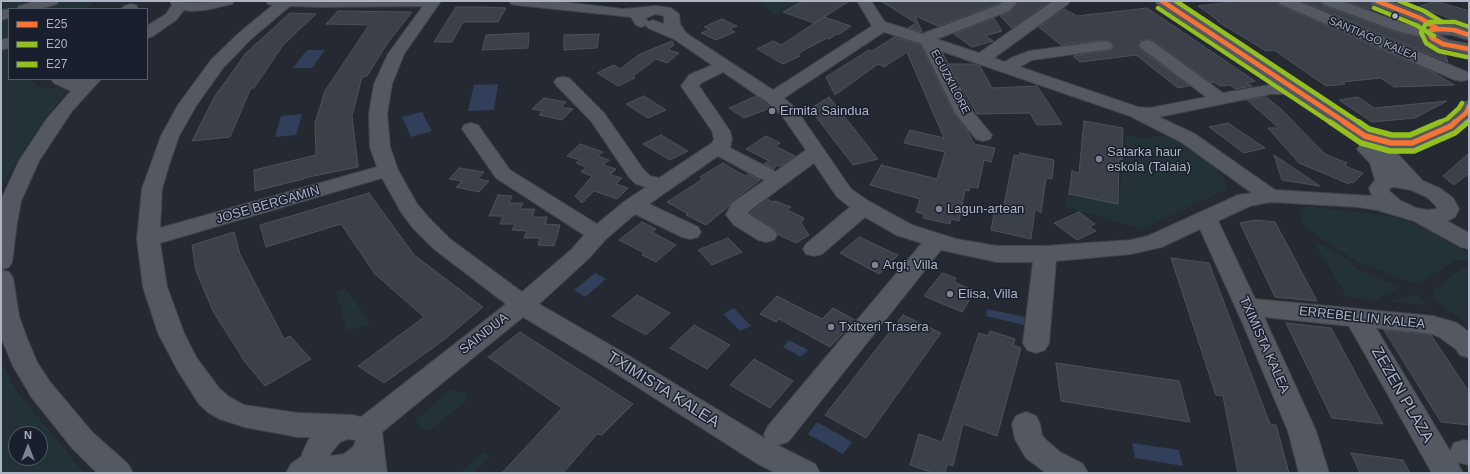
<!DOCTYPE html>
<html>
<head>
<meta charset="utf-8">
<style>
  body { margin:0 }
  #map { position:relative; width:1470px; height:474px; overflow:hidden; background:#252931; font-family:Helvetica,sans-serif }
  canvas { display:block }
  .frame { position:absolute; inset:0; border:2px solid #adb4c4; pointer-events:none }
  .legend { position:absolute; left:8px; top:8px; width:140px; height:72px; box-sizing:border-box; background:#191f2c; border:1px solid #545b69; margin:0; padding:5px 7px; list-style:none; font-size:12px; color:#adb4c4 }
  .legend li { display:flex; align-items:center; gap:8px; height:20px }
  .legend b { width:20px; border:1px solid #545b69 }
  .north { position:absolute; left:8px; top:426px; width:40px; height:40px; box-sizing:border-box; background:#191f2c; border:1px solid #545b69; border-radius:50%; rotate:0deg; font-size:11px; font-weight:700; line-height:16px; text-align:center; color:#adb4c4 }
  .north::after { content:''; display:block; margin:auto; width:14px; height:18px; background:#7d8391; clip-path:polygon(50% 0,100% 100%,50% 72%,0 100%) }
</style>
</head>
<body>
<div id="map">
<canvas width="1470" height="474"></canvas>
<div class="frame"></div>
<ul class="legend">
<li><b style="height:5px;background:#f57335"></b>E25</li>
<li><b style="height:5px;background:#93c01f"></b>E20</li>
<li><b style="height:5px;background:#93c01f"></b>E27</li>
</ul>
<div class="north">N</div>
</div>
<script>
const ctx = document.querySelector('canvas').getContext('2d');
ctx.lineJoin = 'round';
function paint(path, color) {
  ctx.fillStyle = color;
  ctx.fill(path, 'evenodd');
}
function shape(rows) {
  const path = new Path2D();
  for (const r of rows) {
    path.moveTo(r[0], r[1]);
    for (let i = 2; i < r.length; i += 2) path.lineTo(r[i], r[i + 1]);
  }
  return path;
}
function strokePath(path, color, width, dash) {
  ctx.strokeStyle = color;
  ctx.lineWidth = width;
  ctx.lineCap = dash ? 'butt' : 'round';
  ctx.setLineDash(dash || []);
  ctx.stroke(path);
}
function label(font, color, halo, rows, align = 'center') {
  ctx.font = font + ' Helvetica,sans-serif';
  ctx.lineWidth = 3;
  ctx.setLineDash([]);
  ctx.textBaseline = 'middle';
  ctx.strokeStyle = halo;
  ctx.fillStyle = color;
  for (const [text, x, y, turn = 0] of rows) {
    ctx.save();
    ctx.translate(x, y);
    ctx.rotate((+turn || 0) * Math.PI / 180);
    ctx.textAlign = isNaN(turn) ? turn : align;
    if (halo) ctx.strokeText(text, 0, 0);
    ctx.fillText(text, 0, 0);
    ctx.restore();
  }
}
const green = shape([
  [1,1,93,1,87,9,9,9,9,79,31,79,37,86,67,90,34,135,3,184,1,189],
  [759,1,802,1,775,15],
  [1172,134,1204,157,1223,178,1227,189,1143,229,1065,207,1068,192,1118,204,1126,135,1144,138],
  [1308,206,1391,216,1410,222,1435,233,1469,254,1469,260,1456,260,1420,283,1415,284,1356,261,1309,230,1304,225,1299,214,1300,210],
  [1315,243,1321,244,1350,262,1356,269,1401,287,1376,300,1347,297],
  [1462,268,1469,268,1469,325,1433,299,1434,290],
  [345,288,371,323,347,332,336,290],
  [1417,294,1428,306,1390,301],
  [1,360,16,390,84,473,1,473],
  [16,434,40,434,40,458,16,458],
  [450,390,467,393,465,402,427,432,414,421],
  [484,452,491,457,473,473,460,473]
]);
const water = shape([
  [307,50,325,50,312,68,293,68],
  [498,84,494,110,468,111,474,85],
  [422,112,432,131,411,137,402,117],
  [302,114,296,135,275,137,281,116],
  [595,273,606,279,585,297,574,290],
  [734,308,751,326,740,331,723,314],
  [987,309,1025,317,1024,325,986,316],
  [789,340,808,350,801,357,783,347],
  [817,422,852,442,843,454,808,434],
  [1132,443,1179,450,1183,466,1135,458]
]);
const building = shape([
  [803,1,850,1,814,23,783,12,803,1],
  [881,1,1001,1,998,4,938,26,915,16,922,32,908,28,916,23,881,1],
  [1019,1,1050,1,1012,28,1000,16,1010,12,1019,1],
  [1240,1,1277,1,1279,5,1433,72,1454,85,1394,87,1381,78,1342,82,1345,84,1326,86,1274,50,1266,51,1217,21,1219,21,1198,6,1240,1],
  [1302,1,1320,1,1322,5,1396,32,1422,38,1425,42,1436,48,1444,50,1448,62,1302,1],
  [1346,1,1369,1,1371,5,1376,7,1369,9,1346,1],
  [1435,1,1469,11,1469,25,1418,7,1435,1],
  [456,7,484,7,506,8,498,22,463,22,452,42,434,42,456,7],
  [1147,8,1255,81,1247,83,1252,86,1235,89,1230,85,1220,86,1214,82,1211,83,1154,41,1147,39,1140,41,1138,44,1140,49,1189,86,1178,88,1136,55,1080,62,1073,56,1111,50,1114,45,1111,42,1105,40,1061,45,1039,27,1064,9,1077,16,1147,8],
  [338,11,412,12,389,41,367,76,362,77,352,116,358,167,304,178,304,179,255,191,254,170,316,155,315,123,325,91,369,25,326,24,338,11],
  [290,13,316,14,283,45,254,88,251,88,230,137,192,141,215,96,246,53,290,13],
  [824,17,851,26,838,35,836,34,830,39,827,38,797,54,800,56,783,64,757,49,773,41,781,45,824,17],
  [994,18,1002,31,985,36,993,41,972,47,954,34,994,18],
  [722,19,737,26,730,29,735,32,716,40,701,33,710,29,704,27,722,19],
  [529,33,528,48,482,50,486,35,529,33],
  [599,34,597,48,564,50,564,35,599,34],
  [894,37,921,45,954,114,967,130,974,144,995,148,991,162,984,160,978,188,970,187,969,191,965,190,959,221,951,219,950,224,923,218,924,214,916,212,920,199,870,185,882,164,884,167,885,166,937,179,945,152,904,143,910,130,944,138,907,52,884,67,878,64,835,95,826,77,869,50,872,51,894,37],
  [672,41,674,45,668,50,679,53,667,63,656,59,633,76,635,78,618,86,597,73,614,65,620,69,640,54,672,41],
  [949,64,973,64,980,66,992,88,1037,86,1062,124,1037,125,1030,113,977,114,949,64],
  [644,96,666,110,648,118,626,104,644,96],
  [756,96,771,108,744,118,729,108,756,96],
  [829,97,878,159,853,165,810,109,829,97],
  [1266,97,1281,109,1325,154,1347,163,1345,166,1363,173,1353,183,1351,182,1349,184,1299,163,1268,128,1279,128,1247,100,1266,97],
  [1358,97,1374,108,1447,101,1415,118,1372,122,1339,100,1358,97],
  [544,98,566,102,561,107,573,109,562,120,539,115,543,111,532,109,544,98],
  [1084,121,1123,128,1122,160,1119,159,1118,204,1069,194,1072,171,1079,173,1084,121],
  [1228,123,1265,148,1244,153,1209,127,1228,123],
  [661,135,688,151,670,160,643,144,661,135],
  [766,136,780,143,775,146,795,156,780,167,777,165,774,169,764,164,769,161,746,149,766,136],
  [580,144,603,152,598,156,609,160,603,165,616,169,610,175,622,178,616,184,628,188,617,199,594,191,582,203,575,196,592,176,581,172,586,167,576,163,580,160,567,156,580,144],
  [1020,153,1054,160,1052,179,1046,178,1041,213,1035,209,1031,239,991,230,995,208,1003,210,1014,155,1019,156,1020,153],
  [1469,153,1469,173,1454,185,1443,176,1469,153],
  [1274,155,1320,186,1282,180,1274,155],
  [723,163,745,176,748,174,760,180,731,202,729,206,706,225,686,215,688,214,667,202,703,179,700,177,723,163],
  [459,168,484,172,478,179,489,181,479,192,456,187,462,181,449,179,459,168],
  [369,193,414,255,483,307,445,339,384,383,358,366,424,317,375,274,341,224,266,247,260,225,369,193],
  [498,195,512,196,509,203,523,203,520,209,535,209,532,217,547,217,545,224,560,225,554,246,538,245,540,238,524,238,527,231,512,230,515,224,500,224,503,216,489,216,498,195],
  [768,199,772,202,775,201,791,207,787,210,804,218,801,223,809,235,796,243,779,235,775,229,750,213,768,199],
  [1079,212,1095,224,1089,227,1096,231,1077,240,1054,223,1079,212],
  [1256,220,1275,222,1317,301,1275,297,1240,223,1256,220],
  [642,222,656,229,652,232,676,245,656,262,642,255,644,253,619,240,642,222],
  [234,232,240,254,284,339,290,336,311,359,265,386,241,357,242,357,214,313,196,271,192,245,234,232],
  [859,237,898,255,879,274,840,253,859,237],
  [728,238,742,252,712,265,698,250,728,238],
  [1171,258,1209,263,1270,424,1276,425,1289,473,1238,473,1223,396,1216,395,1171,258],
  [942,273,956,278,954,282,975,291,962,312,924,296,942,273],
  [637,295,670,313,646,335,612,316,637,295],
  [777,296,822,319,833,308,855,320,830,347,779,319,776,322,760,314,777,296],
  [903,315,941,333,866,438,825,415,903,315],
  [1286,323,1331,328,1383,424,1332,418,1286,323],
  [694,325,730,345,707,369,670,348,694,325],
  [1384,330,1431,335,1469,392,1469,425,1441,422,1384,330],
  [990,331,1015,339,1013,345,1021,348,997,436,963,424,953,466,947,464,945,473,933,473,910,465,919,434,942,442,979,333,988,336,990,331],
  [520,332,633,404,602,435,597,434,563,473,502,473,562,408,488,357,520,332],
  [754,359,793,381,770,408,730,385,754,359],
  [1056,363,1179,381,1190,422,1061,401,1056,363],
  [1351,453,1403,460,1410,473,1360,473,1351,453]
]);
const minor = shape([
  [36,1,59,1,57,4,40,9,17,9,19,6,36,1],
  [170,1,191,3,234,1,232,4,206,10,191,11,184,10,176,20,153,36,147,38,147,26,166,14,172,5,170,1],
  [266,1,441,1,404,54,392,84,387,114,390,147,398,170,417,204,428,217,450,239,522,292,572,249,584,235,496,178,462,129,464,125,471,123,478,125,510,170,597,224,625,201,646,187,636,184,629,177,591,121,557,86,554,82,557,78,563,77,569,78,604,113,643,169,650,176,659,178,712,143,714,139,712,131,681,86,689,75,712,65,674,39,648,28,646,25,641,27,636,25,631,17,516,5,511,4,509,1,555,1,623,9,655,6,671,8,679,14,680,24,686,33,773,90,872,26,857,1,871,1,885,22,923,34,924,33,999,5,1003,1,1018,1,1009,11,937,39,979,53,1053,1,1070,1,1068,4,994,58,1005,62,1011,58,1029,51,1105,41,1111,43,1113,46,1111,49,1032,60,1020,67,1138,107,1150,108,1206,97,1141,48,1139,45,1141,42,1147,40,1153,42,1223,93,1275,84,1157,4,1155,1,1172,1,1373,133,1391,137,1409,137,1444,122,1458,110,1463,102,1469,101,1469,120,1458,130,1419,147,1412,149,1393,149,1423,181,1441,189,1453,198,1459,209,1455,217,1447,221,1469,233,1469,249,1461,247,1414,221,1377,210,1358,207,1270,202,1250,206,1218,221,1255,299,1433,316,1457,323,1469,332,1469,358,1460,355,1456,349,1439,337,1432,334,1376,328,1450,451,1454,443,1464,440,1469,441,1469,465,1457,462,1463,473,1432,473,1349,326,1264,317,1316,431,1329,473,1299,473,1288,431,1243,324,1200,229,1162,247,1131,254,1056,261,1049,343,1045,350,1036,353,1027,350,1023,343,1033,262,997,262,941,250,788,442,777,445,815,464,820,473,776,473,758,464,606,367,523,317,382,432,387,473,286,473,291,464,302,456,302,454,310,437,298,437,244,427,220,419,209,413,199,404,178,371,158,333,143,287,137,239,142,189,161,136,178,105,211,60,239,33,273,5,268,4,266,1],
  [290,6,320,7,423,6,388,54,374,84,369,114,370,147,377,167,160,228,162,189,169,165,179,136,196,106,223,68,251,39,290,6],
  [655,14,664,16,664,24,653,20,648,22,646,18,655,14],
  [884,32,922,44,955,113,976,139,983,141,990,139,992,135,972,111,941,51,1130,116,1181,142,1252,193,1238,195,1148,236,1131,240,1045,246,997,246,956,239,912,225,870,202,851,189,796,109,784,98,884,32],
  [723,72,767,102,783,117,806,150,775,172,773,170,730,148,732,139,730,131,699,86,701,83,723,72],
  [1271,94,1290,94,1363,144,1360,145,1357,149,1370,163,1375,180,1369,188,1372,196,1275,190,1195,134,1159,117,1271,94],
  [718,156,759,178,765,180,732,203,726,215,734,225,758,240,766,242,774,240,777,235,774,230,750,215,748,214,749,211,814,163,837,197,850,207,806,244,803,249,806,254,814,256,822,254,865,217,896,235,922,243,768,426,764,434,766,439,624,353,539,304,588,259,606,239,635,214,682,237,690,239,698,237,701,232,698,227,649,204,718,156],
  [382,178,401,212,412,227,434,249,506,304,361,417,352,415,298,413,244,405,229,397,219,388,196,357,184,333,167,287,160,243,382,178],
  [1394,187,1411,190,1427,197,1436,206,1437,209,1428,210,1416,208,1401,201,1389,191,1390,188,1394,187],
  [348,439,356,440,353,447,344,454,331,456,330,454,340,442,348,439],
  [1278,1,1298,1,1467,72,1469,77,1467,80,1461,81,1455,80,1280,4,1278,1],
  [1321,1,1342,1,1405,24,1425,28,1415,21,1372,4,1370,1,1390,1,1425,15,1443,25,1454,25,1469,30,1469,40,1452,35,1437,34,1448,40,1469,44,1469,54,1437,47,1426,41,1423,37,1397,31,1323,4,1321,1],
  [131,4,136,5,138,9,122,9,124,6,131,4],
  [9,9,9,18,1,20,1,10,9,9,11,9,9,9],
  [9,38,9,48,1,50,1,40,9,38],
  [51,79,76,79,80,81,83,79,101,79,72,111,39,161,21,201,17,223,12,262,9,267,1,270,1,200,19,161,46,120,71,91,54,83,51,79],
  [1,270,9,272,13,278,19,316,28,341,37,362,50,382,92,432,128,464,133,473,97,473,72,448,32,398,13,366,1,337,1,270],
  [1026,412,1036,416,1040,424,1042,435,1046,440,1060,452,1083,464,1088,473,1046,473,1026,458,1015,439,1012,424,1016,416,1026,412]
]);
const bus1Far1 = shape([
  [1162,1,1346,123],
  [1377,1,1420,18,1438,29],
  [1469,35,1454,30,1441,29,1431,30,1429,33,1432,38,1443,44,1469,49],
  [1454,123,1466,113,1469,106]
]);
const bus1 = shape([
  [1344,122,1365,136,1391,143,1412,143,1451,126,1455,122]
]);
const bus2Far1 = shape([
  [1158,8,1331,123],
  [1374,8,1416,25,1434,36],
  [1467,57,1439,51,1426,43,1421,32,1425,25,1430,22,1455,22,1469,27],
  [1466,123,1469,121]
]);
const bus2 = shape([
  [1330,122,1361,143,1390,151,1414,151,1455,133,1468,122]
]);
const bus3Far1 = shape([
  [1176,1,1360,123],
  [1399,1,1424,11,1442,22],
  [1437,123,1447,119,1459,108,1462,103]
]);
const bus3 = shape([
  [1359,122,1369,129,1392,135,1410,135,1440,122]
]);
const markers = [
  [1395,16,3.5,"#adb4c4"],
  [772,111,4,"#7d8391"],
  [1099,159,4,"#7d8391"],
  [939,209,4,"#7d8391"],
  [875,265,4,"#7d8391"],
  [950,294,4,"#7d8391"],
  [831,327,4,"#7d8391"]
];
const farStreetnames = [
  ["SANTIAGO KALEA",1373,39,23],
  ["EGUZKILORE",950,82,62]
];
const poiNames = [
  ["Ermita Saindua",780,111],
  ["Satarka haur",1107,152],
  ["eskola (Talaia)",1107,167],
  ["Lagun-artean",947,209],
  ["Argi, Villa",883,265],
  ["Elisa, Villa",958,294],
  ["Txitxeri Trasera",839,327]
];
const streetNames = [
  ["JOSE BERGAMIN",268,205,-16],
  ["ERREBELLIN KALEA",1362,318,6],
  ["SAINDUA",484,334,-38],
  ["TXIMISTA KALEA",1264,345,66]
];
const nearStreetnames = [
  ["TXIMISTA KALEA",663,390,32],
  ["ZEZEN PLAZA",1402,395,60]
];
paint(green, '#223237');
paint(water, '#313f5b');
paint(building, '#3c4048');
strokePath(building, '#4c515a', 1);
strokePath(minor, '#41444a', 2);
paint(minor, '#545860');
strokePath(bus1Far1, '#f57335', 4.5);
strokePath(bus1, '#f57335', 5.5);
strokePath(bus2Far1, '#93c01f', 4.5);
strokePath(bus2, '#93c01f', 5.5);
strokePath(bus3Far1, '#93c01f', 4.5);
strokePath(bus3, '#93c01f', 5.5);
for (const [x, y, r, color] of markers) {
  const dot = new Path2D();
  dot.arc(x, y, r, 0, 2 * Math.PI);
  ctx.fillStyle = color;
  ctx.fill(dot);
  strokePath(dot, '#191f2c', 1.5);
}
label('11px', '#adb4c4', '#191f2c', farStreetnames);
label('13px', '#adb4c4', '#191f2c', poiNames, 'left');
label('13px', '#adb4c4', '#191f2c', streetNames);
label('16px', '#adb4c4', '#191f2c', nearStreetnames);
</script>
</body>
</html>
